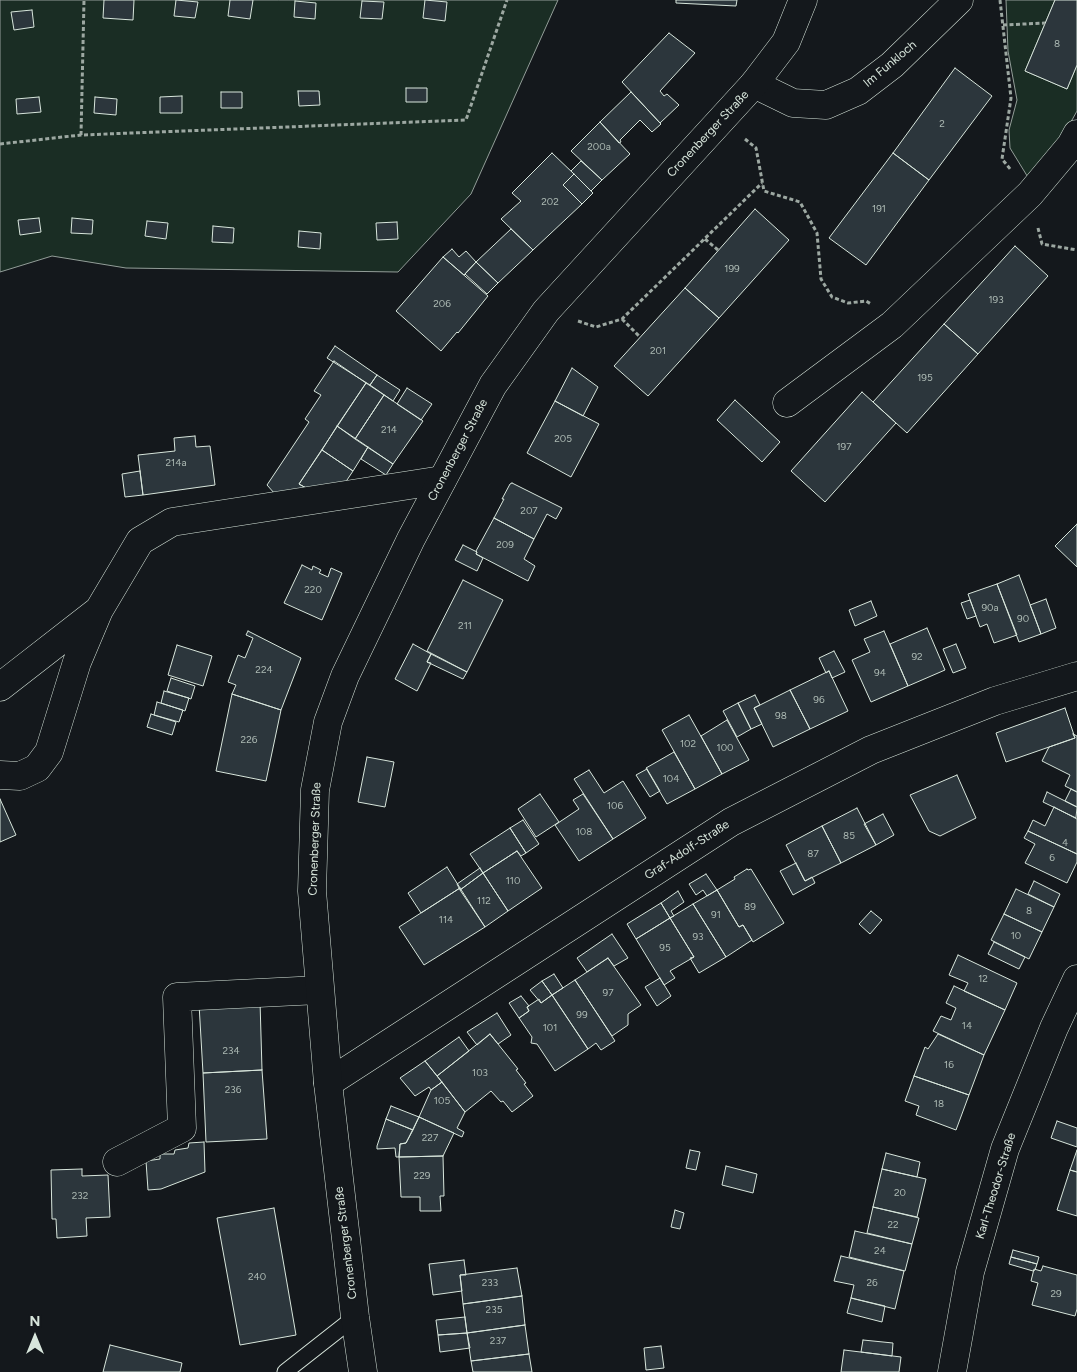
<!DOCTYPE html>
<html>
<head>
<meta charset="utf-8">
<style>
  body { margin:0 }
  #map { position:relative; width:1077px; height:1372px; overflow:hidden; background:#14181c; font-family:Figtree,sans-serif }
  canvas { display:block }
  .north { position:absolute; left:10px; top:1312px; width:50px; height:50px; -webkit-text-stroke:4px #14181c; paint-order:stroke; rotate:0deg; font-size:14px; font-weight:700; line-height:20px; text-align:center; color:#d8e6dc }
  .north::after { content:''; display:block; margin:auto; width:18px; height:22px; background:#d8e6dc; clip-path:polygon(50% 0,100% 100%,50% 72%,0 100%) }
</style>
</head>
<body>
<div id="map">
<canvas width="1077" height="1372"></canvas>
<div class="north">N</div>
</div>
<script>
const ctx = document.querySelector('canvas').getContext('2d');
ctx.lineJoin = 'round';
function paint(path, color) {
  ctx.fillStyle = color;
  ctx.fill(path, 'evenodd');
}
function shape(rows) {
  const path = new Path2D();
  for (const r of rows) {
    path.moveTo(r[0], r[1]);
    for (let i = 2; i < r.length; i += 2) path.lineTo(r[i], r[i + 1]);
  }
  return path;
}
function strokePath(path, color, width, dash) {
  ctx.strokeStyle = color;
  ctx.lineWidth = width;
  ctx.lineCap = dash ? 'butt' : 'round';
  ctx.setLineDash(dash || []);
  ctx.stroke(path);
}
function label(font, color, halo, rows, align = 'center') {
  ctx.font = font + ' Figtree,sans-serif';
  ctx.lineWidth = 4;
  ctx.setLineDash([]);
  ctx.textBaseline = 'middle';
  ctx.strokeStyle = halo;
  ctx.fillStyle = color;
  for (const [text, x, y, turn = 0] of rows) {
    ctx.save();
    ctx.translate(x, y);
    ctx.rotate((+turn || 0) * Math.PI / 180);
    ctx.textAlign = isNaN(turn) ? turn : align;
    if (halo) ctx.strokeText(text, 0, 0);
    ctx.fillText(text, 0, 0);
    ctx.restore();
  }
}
const green = shape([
  [0,0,558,0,471,194,398,272,126,268,52,256,0,272,0,0],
  [1006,0,1055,0,1025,71,1067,89,1077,65,1077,111,1062,138,1029,179,1010,148,1009,130,1017,100,1008,51,1006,0]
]);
const building = shape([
  [104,0,134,0,133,20,103,18,104,0],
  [176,0,198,2,195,18,174,16,176,0],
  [230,0,253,0,250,19,228,16,230,0],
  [425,0,447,2,445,21,423,18,425,0],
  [676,0,737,0,736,6,676,3,676,0],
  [1055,0,1077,0,1077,65,1067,89,1025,71,1055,0],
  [295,1,316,3,315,19,294,17,295,1],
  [362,1,384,2,382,19,360,18,362,1],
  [32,10,34,27,14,30,11,12,32,10],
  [669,33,695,53,660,91,664,96,667,94,679,105,660,123,622,82,669,33],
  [955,68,992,96,929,180,893,153,955,68],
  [406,88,427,88,427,102,406,102,406,88],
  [298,91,319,91,320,105,299,106,298,91],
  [221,92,242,92,242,108,221,108,221,92],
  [631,92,661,124,652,132,640,120,620,140,621,142,619,143,600,122,631,92],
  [182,96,182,113,160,113,160,97,182,96],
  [39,97,41,112,17,114,16,99,39,97],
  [95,97,117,99,116,115,94,113,95,97],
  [600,122,630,154,602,180,571,151,600,122],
  [552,153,574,174,563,185,582,204,533,250,501,219,521,201,512,193,552,153],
  [893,153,929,180,866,265,829,238,893,153],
  [581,161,602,180,591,191,571,171,581,161],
  [574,174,593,193,582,204,563,185,574,174],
  [755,209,789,240,719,318,685,288,755,209],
  [39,218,41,232,20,235,18,220,39,218],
  [72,218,93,220,92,234,71,233,72,218],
  [147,221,168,223,166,239,145,236,147,221],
  [397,222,398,239,377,240,376,223,397,222],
  [213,226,234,228,233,243,212,242,213,226],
  [511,229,533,250,498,283,476,262,511,229],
  [299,231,321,233,320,249,298,247,299,231],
  [1015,246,1048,276,978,354,944,324,1015,246],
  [452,249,459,257,466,251,476,262,464,275,443,257,452,249],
  [443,257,488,296,458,333,457,332,441,351,396,311,443,257],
  [476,262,498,283,487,294,465,274,476,262],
  [685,288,719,318,648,396,614,366,685,288],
  [944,324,978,354,907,433,873,402,944,324],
  [335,346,377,375,370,385,327,358,335,346],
  [334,361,366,383,299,484,308,489,275,494,267,485,309,422,305,419,321,395,314,391,334,361],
  [572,368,598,387,583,416,555,401,572,368],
  [377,375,400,390,393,401,370,385,377,375],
  [366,383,384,395,355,439,337,426,366,383],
  [407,388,432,404,421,420,397,404,407,388],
  [862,392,896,423,825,502,791,471,862,392],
  [384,395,423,421,393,464,355,439,384,395],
  [735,400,780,442,762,462,717,420,735,400],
  [555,401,599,424,571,477,527,453,555,401],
  [337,426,368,447,353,471,322,450,337,426],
  [195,436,196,447,210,446,215,485,143,495,138,455,175,451,174,438,195,436],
  [368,447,393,464,386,475,361,459,368,447],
  [322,450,353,471,345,483,308,489,299,484,322,450],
  [140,471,143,495,125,497,122,474,140,471],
  [512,483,562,508,556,519,547,514,534,539,494,518,504,499,502,499,510,484,512,483],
  [494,518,534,539,524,559,535,566,528,581,476,554,477,552,476,551,494,518],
  [1077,524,1077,567,1055,546,1077,524],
  [463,545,477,552,476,554,483,558,477,571,455,560,463,545],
  [302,565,312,570,313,566,321,570,319,573,328,577,331,568,342,573,322,620,284,603,302,565],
  [1019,575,1041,634,1019,642,997,584,1019,575],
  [463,580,503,600,467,672,427,651,463,580],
  [997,584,1017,635,994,643,987,624,980,627,968,594,997,584],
  [1046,599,1056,628,1041,634,1030,605,1046,599],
  [970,600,976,616,967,619,961,603,970,600],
  [871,601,877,616,855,626,849,610,871,601],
  [927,628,945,670,908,686,890,644,927,628],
  [248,631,301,658,281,710,232,694,236,685,228,682,238,655,245,658,253,638,246,635,248,631],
  [884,631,908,686,871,702,852,660,870,652,864,639,884,631],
  [413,644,431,654,427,662,431,663,417,691,395,679,413,644],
  [956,644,966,668,953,673,943,649,956,644],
  [177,645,212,656,203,686,168,675,177,645],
  [834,651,845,672,832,678,829,671,826,673,819,658,834,651],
  [431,654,467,672,463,679,427,662,431,654],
  [829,671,848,711,810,729,790,690,829,671],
  [171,678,195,686,191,699,167,691,171,678],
  [790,690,810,729,773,747,754,708,790,690],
  [164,691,189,698,185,711,161,703,164,691],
  [232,694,281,710,266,781,216,771,232,694],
  [755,695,760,705,754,708,762,724,751,729,738,703,755,695],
  [157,702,183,710,179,722,154,715,157,702],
  [738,703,751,729,737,737,723,711,738,703],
  [1065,708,1075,738,1006,762,996,733,1065,708],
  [151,714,176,722,172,735,147,727,151,714],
  [689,715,722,774,695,789,662,730,689,715],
  [727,720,749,760,722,774,701,736,727,720],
  [1073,734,1077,736,1077,792,1065,786,1070,775,1042,761,1049,747,1075,738,1073,734],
  [674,752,695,789,667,804,646,768,674,752],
  [367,757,394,762,385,807,358,802,367,757],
  [647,769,660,791,650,797,636,775,647,769],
  [589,770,604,793,623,781,646,818,613,839,574,779,589,770],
  [957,775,976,818,940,836,929,831,910,795,957,775],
  [1071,789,1077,792,1077,807,1065,801,1071,789],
  [1047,792,1077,807,1076,818,1043,802,1047,792],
  [540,794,559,822,536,837,518,809,540,794],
  [583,794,613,839,579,861,555,825,579,809,573,800,583,794],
  [0,799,16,835,0,842,0,799],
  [1054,807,1077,819,1077,854,1028,831,1033,820,1045,826,1054,807],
  [857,808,876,845,841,863,822,826,857,808],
  [883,814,894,835,876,845,864,824,883,814],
  [523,820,539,844,526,853,510,828,523,820],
  [822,826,841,863,805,881,786,845,822,826],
  [510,828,526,853,521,856,517,851,483,873,470,854,510,828],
  [1028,831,1077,854,1077,862,1067,883,1025,863,1035,844,1024,838,1028,831],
  [517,851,542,888,508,911,483,873,517,851],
  [796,863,805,881,812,877,815,883,793,895,780,871,796,863],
  [447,867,460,888,421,913,408,893,447,867],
  [480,868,483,873,460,890,457,884,480,868],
  [747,869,748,870,751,869,784,923,753,942,743,925,739,927,717,890,735,879,734,877,747,869],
  [483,873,508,911,485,927,460,890,483,873],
  [706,874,717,890,707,896,703,890,696,895,689,884,706,874],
  [1034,881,1060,894,1054,907,1028,894,1034,881],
  [460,888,485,927,424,965,399,927,460,888],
  [1016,889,1054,907,1042,932,1004,914,1016,889],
  [717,890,739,927,743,925,752,940,726,957,693,904,717,890],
  [678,891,684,902,671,911,674,916,670,918,661,903,678,891],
  [661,903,670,918,636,939,627,924,661,903],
  [693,904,726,957,699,973,690,958,694,957,670,918,693,904],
  [871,911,882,920,870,934,859,924,871,911],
  [1004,914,1042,932,1029,959,991,940,1004,914],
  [670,918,694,957,670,971,675,978,664,985,636,939,670,918],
  [612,934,628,958,614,966,608,958,587,972,577,958,612,934],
  [994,942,1025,957,1019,969,988,954,994,942],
  [958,955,1017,983,1005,1010,964,991,968,983,949,975,958,955],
  [608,958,641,1005,628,1014,628,1025,612,1036,575,980,608,958],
  [554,974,563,988,552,995,542,981,554,974],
  [660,978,671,996,657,1006,645,987,660,978],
  [575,980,615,1041,601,1050,596,1043,588,1049,552,995,575,980],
  [542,981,552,995,541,1003,530,990,542,981],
  [954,986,1005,1010,984,1055,933,1031,941,1016,951,1020,956,1008,946,1003,954,986],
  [552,995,588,1049,555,1071,537,1044,531,1043,532,1037,519,1018,529,1011,527,1007,539,999,541,1003,552,995],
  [521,996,529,1006,527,1007,529,1011,519,1018,509,1003,521,996],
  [260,1001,262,1070,203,1073,199,1004,260,1001],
  [497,1013,511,1035,498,1044,490,1034,477,1045,467,1032,497,1013],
  [490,1034,518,1069,516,1070,526,1083,524,1084,533,1096,512,1112,503,1101,501,1102,491,1091,465,1112,437,1076,490,1034],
  [938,1034,984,1055,969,1095,914,1076,925,1047,928,1049,938,1034],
  [459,1037,469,1051,437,1076,425,1061,459,1037],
  [425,1061,442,1082,431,1090,429,1087,415,1096,400,1078,425,1061],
  [262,1070,267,1139,206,1142,203,1073,262,1070],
  [914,1076,969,1095,956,1130,916,1115,919,1106,905,1101,914,1076],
  [442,1082,465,1112,457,1128,464,1132,462,1137,419,1117,431,1090,442,1082],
  [391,1106,419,1117,413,1130,386,1119,391,1106],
  [419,1117,454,1133,443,1156,399,1157,400,1144,406,1143,419,1117],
  [386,1119,413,1130,406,1143,400,1144,399,1157,396,1157,395,1148,377,1149,377,1146,386,1119],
  [1057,1121,1077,1128,1077,1147,1051,1138,1057,1121],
  [204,1142,205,1172,161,1189,148,1190,146,1161,160,1159,160,1154,174,1154,175,1150,188,1148,189,1143,204,1142],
  [690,1150,700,1152,696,1170,686,1168,690,1150],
  [1077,1150,1077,1172,1070,1170,1077,1150],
  [886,1153,920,1162,917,1177,882,1169,886,1153],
  [443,1156,444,1196,440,1196,441,1211,420,1211,420,1197,401,1197,399,1157,443,1156],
  [726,1166,757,1174,753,1193,722,1185,726,1166],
  [82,1169,82,1176,108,1175,110,1217,86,1218,87,1236,57,1238,56,1219,52,1219,51,1170,82,1169],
  [882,1169,926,1179,917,1217,873,1207,882,1169],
  [1070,1170,1077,1172,1077,1216,1057,1210,1070,1170],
  [873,1207,919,1218,912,1244,867,1233,873,1207],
  [274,1208,296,1335,240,1345,217,1218,274,1208],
  [675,1210,684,1213,680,1229,671,1227,675,1210],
  [855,1231,912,1244,905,1271,849,1257,855,1231],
  [1013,1250,1039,1257,1037,1264,1011,1257,1013,1250],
  [841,1256,904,1271,895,1309,851,1298,854,1285,834,1281,841,1256],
  [1011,1257,1037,1264,1035,1270,1033,1271,1009,1264,1011,1257],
  [464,1260,466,1275,460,1275,462,1291,433,1295,429,1264,464,1260],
  [1043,1266,1077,1275,1077,1309,1075,1316,1032,1305,1038,1283,1031,1281,1034,1269,1041,1271,1043,1266],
  [517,1268,522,1296,463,1304,460,1275,517,1268],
  [522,1296,525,1325,467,1333,463,1304,522,1296],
  [851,1298,885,1306,882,1322,847,1313,851,1298],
  [465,1317,467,1333,438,1335,436,1320,465,1317],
  [525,1325,529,1354,471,1361,467,1333,525,1325],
  [467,1333,470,1348,440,1352,438,1335,467,1333],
  [863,1340,893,1343,892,1356,861,1352,863,1340],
  [110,1345,182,1363,180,1372,103,1372,110,1345],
  [661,1346,664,1368,646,1370,644,1348,661,1346],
  [844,1350,901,1357,899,1372,841,1372,844,1350],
  [529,1354,532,1372,473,1372,471,1361,529,1354]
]);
const path = shape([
  [1000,0,1011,98,1002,159,1011,170],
  [1003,25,1045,23],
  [81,135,84,0],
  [745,139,756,148,764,191,800,202,817,233,821,279,832,297,848,303,866,301,871,304],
  [0,144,81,135,466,120,507,0],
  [1038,228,1042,244,1077,250],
  [705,239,718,250],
  [622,319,640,337],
  [578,321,596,327,622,319,762,183]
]);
const lane = shape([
  [285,1372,355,1317]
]);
const street = shape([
  [754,84,793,103,826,105,858,91,892,65,959,0],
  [787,403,892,325,1030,194,1071,145,1077,134],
  [99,610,140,541,172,522,442,480],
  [0,687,99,610,77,662,49,752,37,768,20,776,0,775],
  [328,1083,731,822,871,750,995,701,1077,676],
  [117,1162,182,1128,177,997,319,990],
  [952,1372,970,1272,1005,1149,1054,1028,1077,979]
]);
const secondary = shape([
  [363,1372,355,1317,328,1083,312,891,315,790,328,722,345,676,411,539,493,385,546,311,754,84,786,42,803,0]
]);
const numberNames = [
  ["8",1057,44],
  ["2",942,124],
  ["200a",599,147],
  ["202",550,202],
  ["191",879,209],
  ["199",732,269],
  ["193",996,300],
  ["206",442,304],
  ["201",658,351],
  ["195",925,378],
  ["214",389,430],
  ["205",563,439],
  ["197",844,447],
  ["214a",176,463],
  ["207",529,511],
  ["209",505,545],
  ["220",313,590],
  ["90a",990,608],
  ["90",1023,619],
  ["211",465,626],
  ["92",917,657],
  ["224",264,670],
  ["94",880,673],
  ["96",819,700],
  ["98",781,716],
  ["226",249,740],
  ["102",688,744],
  ["100",725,748],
  ["104",671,779],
  ["106",615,806],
  ["108",584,832],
  ["85",849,836],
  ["4",1065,843],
  ["87",813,854],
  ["6",1052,858],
  ["110",513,881],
  ["112",484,901],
  ["89",750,907],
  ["8",1029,911],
  ["91",716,915],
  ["114",446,920],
  ["10",1016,936],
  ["93",698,937],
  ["95",665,948],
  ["12",983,979],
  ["97",608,993],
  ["99",582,1015],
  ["14",967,1026],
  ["101",550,1028],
  ["234",231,1051],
  ["16",949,1065],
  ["103",480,1073],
  ["236",233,1090],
  ["105",442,1101],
  ["18",939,1104],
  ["227",430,1138],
  ["229",422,1176],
  ["20",900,1193],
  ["232",80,1196],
  ["22",893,1225],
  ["24",880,1251],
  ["240",257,1277],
  ["233",490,1283],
  ["26",872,1283],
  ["29",1056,1294],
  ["235",494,1310],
  ["237",498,1341]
];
const streetNames = [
  ["Im Funkloch",890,64,-40],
  ["Cronenberger Straße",708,134,-47],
  ["Cronenberger Straße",458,450,-62],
  ["Cronenberger Straße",315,839,-88],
  ["Graf-Adolf-Straße",687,850,-33],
  ["Karl-Theodor-Straße",996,1186,-73],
  ["Cronenberger Straße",346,1243,-97]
];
paint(green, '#1a2d24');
strokePath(green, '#939e99', 1);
paint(building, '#2c363c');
strokePath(building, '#d8e6dc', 1);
strokePath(lane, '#d8e6dc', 17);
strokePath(street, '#d8e6dc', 29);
strokePath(secondary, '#d8e6dc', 29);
strokePath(path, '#9da8a2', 3, [4, 2.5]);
strokePath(lane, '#14181c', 15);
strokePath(street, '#14181c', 28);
strokePath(secondary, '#14181c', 28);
label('10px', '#adbab4', null, numberNames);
label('12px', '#d8e6dc', '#14181c', streetNames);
</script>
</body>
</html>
